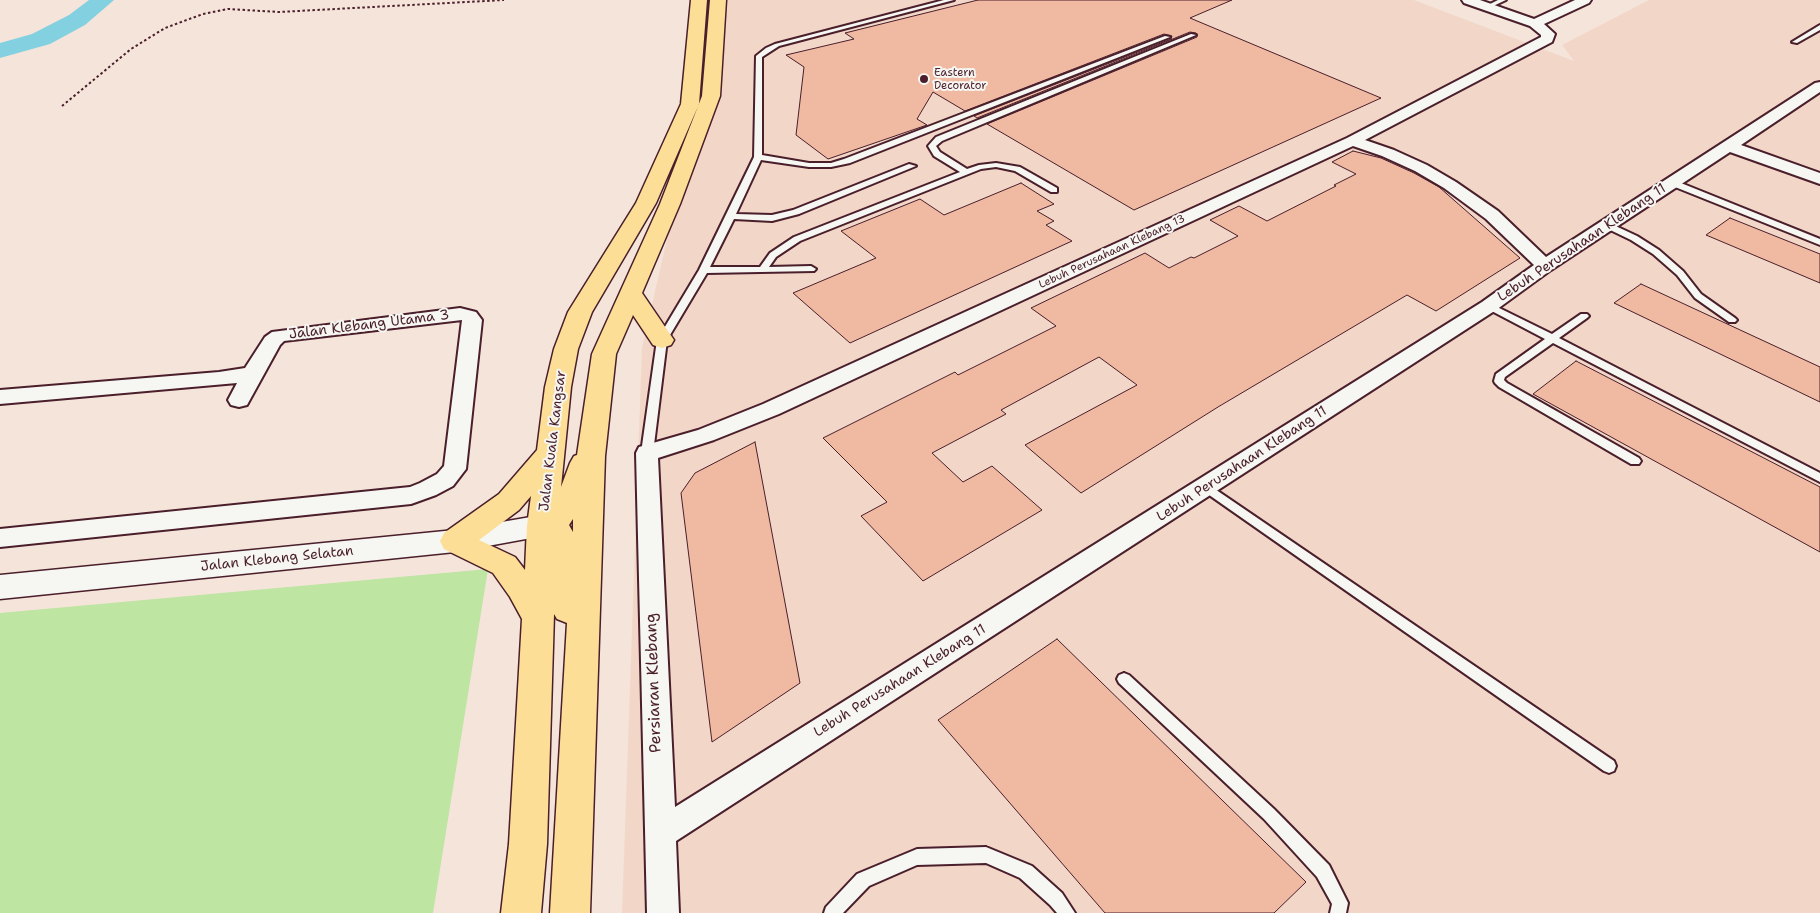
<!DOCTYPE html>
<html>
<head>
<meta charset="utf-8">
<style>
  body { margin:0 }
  canvas { display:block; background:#f4e4da }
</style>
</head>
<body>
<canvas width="1820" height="913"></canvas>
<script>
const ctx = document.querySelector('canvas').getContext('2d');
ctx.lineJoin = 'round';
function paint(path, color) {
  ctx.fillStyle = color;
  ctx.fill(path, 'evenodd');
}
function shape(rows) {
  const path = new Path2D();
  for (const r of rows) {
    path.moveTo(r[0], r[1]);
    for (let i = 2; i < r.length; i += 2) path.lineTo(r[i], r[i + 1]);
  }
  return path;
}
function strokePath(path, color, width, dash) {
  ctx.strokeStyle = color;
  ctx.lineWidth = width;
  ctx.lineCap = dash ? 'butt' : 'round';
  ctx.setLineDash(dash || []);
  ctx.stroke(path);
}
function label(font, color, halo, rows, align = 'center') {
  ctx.font = font + ' "Shantell Sans",sans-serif';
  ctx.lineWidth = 4;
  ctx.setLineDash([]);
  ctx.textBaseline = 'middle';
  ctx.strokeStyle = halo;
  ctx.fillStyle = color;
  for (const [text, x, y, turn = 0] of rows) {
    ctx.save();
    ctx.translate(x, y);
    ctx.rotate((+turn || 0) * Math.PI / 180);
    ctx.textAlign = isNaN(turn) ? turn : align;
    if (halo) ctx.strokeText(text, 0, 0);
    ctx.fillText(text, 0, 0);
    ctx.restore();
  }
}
const built = shape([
  [722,0,1414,0,1574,61,1562,45,1649,0,1820,0,1820,913,622,913,642,348]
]);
const green = shape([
  [488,569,433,913,0,913,0,613]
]);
const river = shape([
  [89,0,114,0,85,25,50,44,0,58,0,43,32,34,69,15,89,0]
]);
const building = shape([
  [978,0,1232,0,1190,18,1381,98,1134,210,987,124,1197,37,1196,33,1190,32,977,118,974,116,1171,39,1172,36,1164,34,965,111,933,92,917,119,927,125,828,159,796,135,804,67,786,55,854,39,845,33,978,0],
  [1353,151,1381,158,1414,173,1439,187,1520,258,1436,311,1407,295,1218,407,1081,493,1025,445,1137,385,1099,357,1001,410,1006,414,932,453,963,482,992,466,1042,510,923,581,861,516,887,502,823,438,955,372,958,375,1056,326,1031,308,1145,253,1169,268,1191,257,1194,258,1238,236,1210,220,1239,206,1267,221,1336,186,1334,185,1356,174,1332,162,1353,151],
  [1021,183,1054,204,1037,211,1054,221,1046,225,1072,241,850,343,793,293,876,258,841,231,920,199,944,215,1021,183],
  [1730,218,1820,254,1820,283,1706,235,1730,218],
  [1641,284,1820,367,1820,402,1614,303,1641,284],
  [1576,361,1820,487,1820,552,1533,394,1576,361],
  [755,442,800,683,712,742,681,493,695,473,755,442],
  [1057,639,1306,882,1274,913,1105,913,938,720,1057,639]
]);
const path = shape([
  [62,106,131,49,165,28,203,14,228,9,279,12,504,0]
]);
const service = shape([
  [944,0,954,0,779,46,762,57,762,155,809,163,831,163,844,159,1165,36,1170,37,850,163,831,167,809,167,761,160,736,214,772,215,793,210,909,164,916,166,799,214,772,221,734,219,710,267,760,267,770,253,794,237,960,172,934,156,928,146,936,137,1191,34,1196,35,942,141,936,146,940,152,967,169,979,165,996,163,1020,167,1057,188,1057,192,1051,192,1015,171,996,167,981,169,800,241,776,257,769,267,811,266,816,269,814,271,707,273,667,340,653,453,651,456,643,456,641,453,657,340,699,270,754,157,756,56,766,48,775,44,944,0],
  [1498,0,1506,0,1489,8,1484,7,1498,0],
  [1820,25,1820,30,1797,43,1792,42,1820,25],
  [1670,181,1676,181,1820,239,1820,245,1670,185,1670,181],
  [1607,222,1637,236,1659,250,1683,271,1701,294,1735,318,1737,320,1735,322,1729,322,1695,298,1677,275,1653,254,1631,240,1604,227,1603,225,1607,222],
  [1489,303,1552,334,1581,314,1587,314,1589,316,1587,318,1559,338,1820,473,1820,482,1553,343,1505,377,1504,380,1507,383,1639,458,1641,461,1639,464,1631,464,1499,387,1495,383,1494,381,1496,374,1545,339,1486,308,1486,304,1489,303],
  [1206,483,1614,761,1616,766,1614,771,1609,773,1604,771,1202,490,1200,487,1202,484,1206,483],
  [1124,673,1129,675,1274,809,1329,865,1348,903,1346,913,1330,913,1332,904,1317,877,1264,819,1119,683,1117,679,1119,675,1124,673],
  [986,847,1032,866,1062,893,1075,913,1057,913,1050,905,1020,878,986,863,917,865,869,886,843,913,824,913,826,907,857,874,917,849,986,847]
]);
const minor = shape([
  [1462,0,1480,0,1534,19,1575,0,1591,0,1589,3,1544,24,1555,34,1552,42,1365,140,1394,150,1427,165,1456,182,1498,211,1546,257,1815,83,1820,82,1820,92,1741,145,1820,173,1820,184,1730,152,1551,270,1496,310,676,841,679,913,647,913,636,453,639,447,698,430,763,404,1347,138,1541,37,1541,35,1530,26,1464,3,1462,0],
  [1353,146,1382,156,1415,171,1444,188,1486,219,1534,265,1482,302,675,807,658,458,714,440,779,414,1353,146],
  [460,308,476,312,482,320,466,469,453,486,436,495,411,504,0,547,0,529,410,487,420,483,437,474,444,466,462,320,284,341,280,345,247,405,239,407,231,405,228,400,237,383,0,404,0,390,219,372,245,368,265,337,272,332,460,308]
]);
const tertiary = shape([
  [554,513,564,516,569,524,564,532,455,552,0,599,0,575,455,530,554,513]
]);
const trunk = shape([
  [691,0,707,0,699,104,656,203,592,312,578,349,571,387,561,487,570,463,574,456,577,455,592,354,660,204,702,96,710,0,726,0,720,96,680,204,642,293,674,340,671,345,662,348,653,345,633,315,616,354,605,456,590,913,550,913,567,623,557,619,554,614,547,844,541,913,501,913,509,844,522,619,510,597,493,573,444,549,440,541,444,533,499,494,537,450,545,387,554,349,568,312,636,203,681,104,691,0],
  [531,496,527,526,525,570,515,557,479,540,519,510,531,496],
  [573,519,573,532,569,525,573,519]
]);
const markers = [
  [924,79,5,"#4a1f2b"]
];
const farPoinames = [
  ["Eastern",934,73],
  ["Decorator",934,86]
];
const farStreetnames = [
  ["Lebuh Perusahaan Klebang 13",1112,252,-25]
];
const streetNames = [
  ["Lebuh Perusahaan Klebang 11",1582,243,-34],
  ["Jalan Klebang Utama 3",369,325,-7],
  ["Jalan Kuala Kangsar",553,441,-83],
  ["Lebuh Perusahaan Klebang 11",1242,464,-33],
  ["Jalan Klebang Selatan",277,559,-6],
  ["Lebuh Perusahaan Klebang 11",900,681,-32]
];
const nearStreetnames = [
  ["Persiaran Klebang",654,683,-92]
];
paint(built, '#f2d7c9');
paint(green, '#bee5a1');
paint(river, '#83d1e0');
paint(building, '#efb9a2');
strokePath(building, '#4a1f2b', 1);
strokePath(service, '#4a1f2b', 4);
strokePath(minor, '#4a1f2b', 4);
strokePath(tertiary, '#4a1f2b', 3);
strokePath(trunk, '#4a1f2b', 3);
strokePath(path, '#4a1f2b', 2, [2.5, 2.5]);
paint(service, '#f6f6f2');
paint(minor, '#f6f6f2');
paint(tertiary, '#f6f6f2');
paint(trunk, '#fcde96');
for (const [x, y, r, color] of markers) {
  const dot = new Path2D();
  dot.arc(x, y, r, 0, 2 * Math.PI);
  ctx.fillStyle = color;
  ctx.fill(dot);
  strokePath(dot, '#f6f6f2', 2);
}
label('11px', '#4a1f2b', '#f6f6f2', farPoinames, 'left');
label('11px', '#4a1f2b', '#f6f6f2', farStreetnames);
label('14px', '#4a1f2b', '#f6f6f2', streetNames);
label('16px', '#4a1f2b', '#f6f6f2', nearStreetnames);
</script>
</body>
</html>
